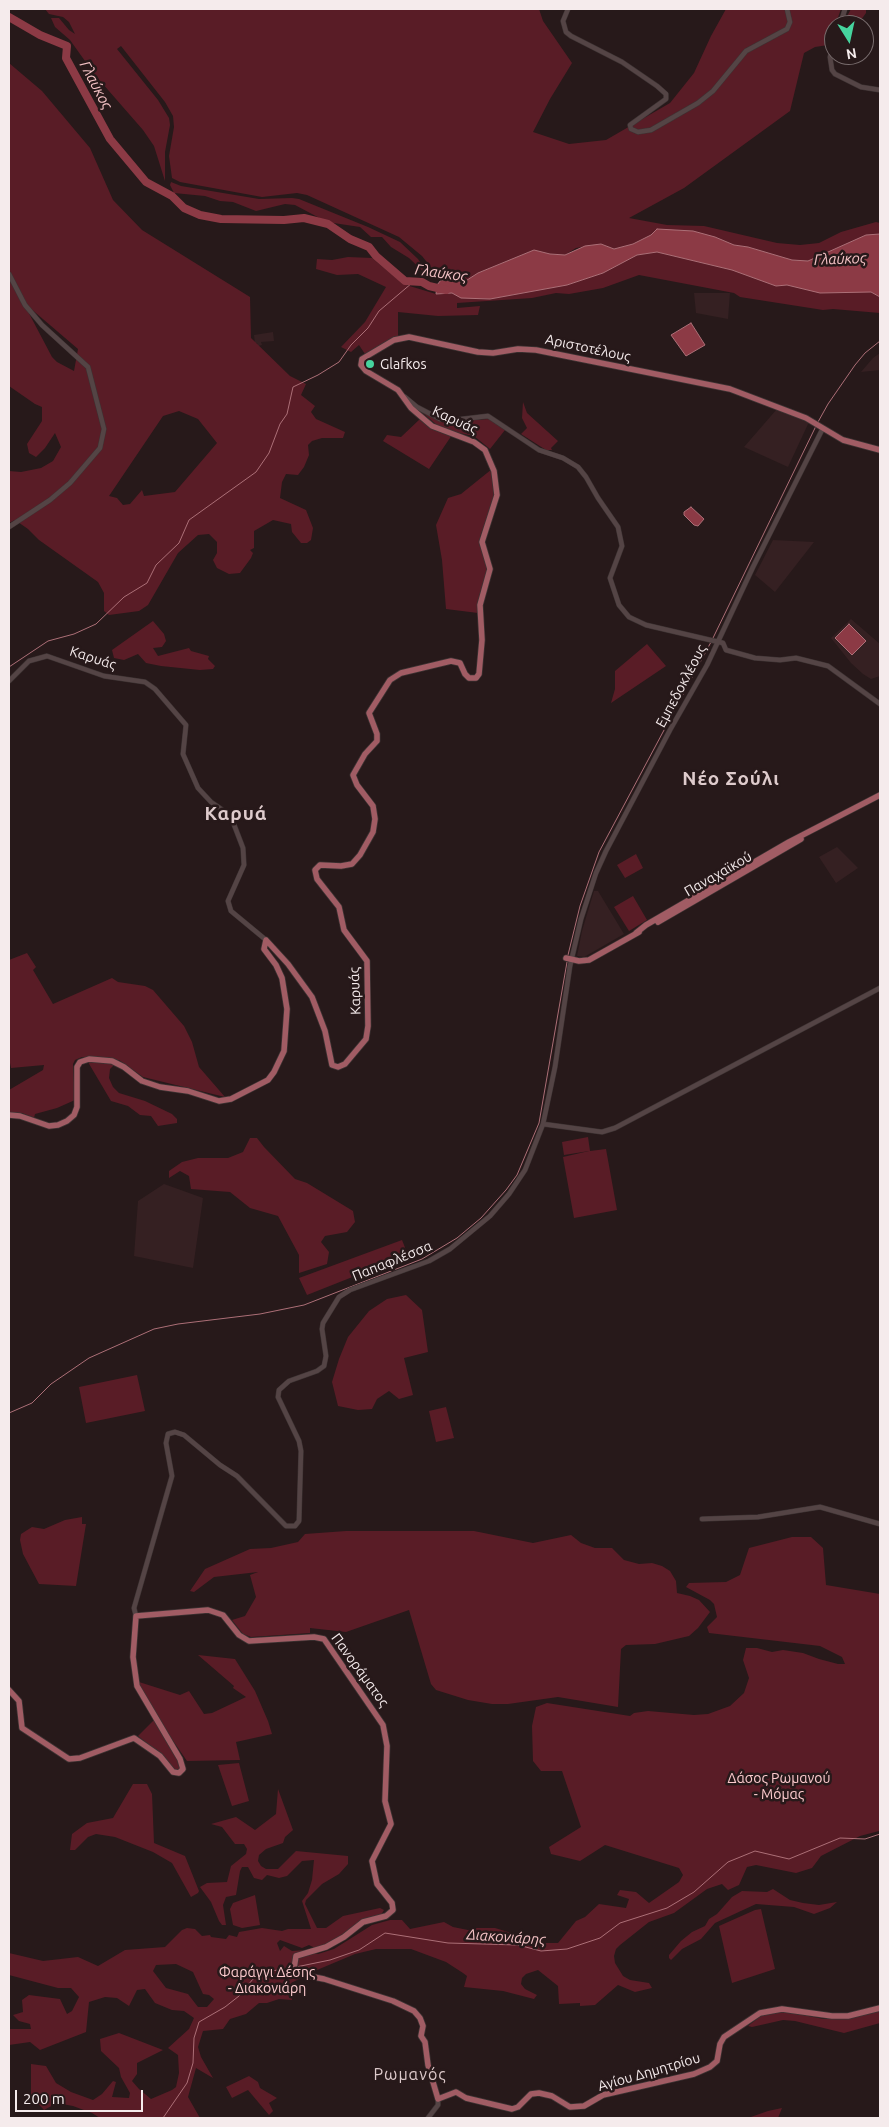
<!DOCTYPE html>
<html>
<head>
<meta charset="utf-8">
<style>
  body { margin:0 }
  #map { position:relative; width:889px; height:2127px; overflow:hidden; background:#27191a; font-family:Ubuntu,sans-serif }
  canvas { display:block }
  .frame { position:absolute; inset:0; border:10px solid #f5ebec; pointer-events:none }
  .north { position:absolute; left:824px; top:15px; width:50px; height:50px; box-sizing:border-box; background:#27191a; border:1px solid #796d6e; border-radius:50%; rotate:170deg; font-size:14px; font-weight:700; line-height:20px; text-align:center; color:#f5ebec }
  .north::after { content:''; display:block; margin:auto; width:18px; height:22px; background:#46d49e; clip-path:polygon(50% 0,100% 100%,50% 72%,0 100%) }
  .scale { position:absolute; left:15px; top:2090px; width:128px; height:22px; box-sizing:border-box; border:2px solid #f5ebec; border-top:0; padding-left:6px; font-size:15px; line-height:18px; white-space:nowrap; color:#f5ebec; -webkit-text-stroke:4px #27191a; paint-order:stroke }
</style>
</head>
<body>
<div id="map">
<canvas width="889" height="2127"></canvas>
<div class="frame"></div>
<div class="north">N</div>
<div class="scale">200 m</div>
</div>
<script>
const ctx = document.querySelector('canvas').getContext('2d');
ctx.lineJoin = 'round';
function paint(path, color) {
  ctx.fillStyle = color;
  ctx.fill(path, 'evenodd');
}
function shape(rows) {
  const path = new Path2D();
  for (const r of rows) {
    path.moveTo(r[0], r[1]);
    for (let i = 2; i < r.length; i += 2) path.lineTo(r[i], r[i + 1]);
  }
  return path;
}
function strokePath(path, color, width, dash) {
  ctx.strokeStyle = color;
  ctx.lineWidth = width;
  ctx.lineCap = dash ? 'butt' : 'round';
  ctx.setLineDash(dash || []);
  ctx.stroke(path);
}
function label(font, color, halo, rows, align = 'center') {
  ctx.font = font + ' Ubuntu,sans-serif';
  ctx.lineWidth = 5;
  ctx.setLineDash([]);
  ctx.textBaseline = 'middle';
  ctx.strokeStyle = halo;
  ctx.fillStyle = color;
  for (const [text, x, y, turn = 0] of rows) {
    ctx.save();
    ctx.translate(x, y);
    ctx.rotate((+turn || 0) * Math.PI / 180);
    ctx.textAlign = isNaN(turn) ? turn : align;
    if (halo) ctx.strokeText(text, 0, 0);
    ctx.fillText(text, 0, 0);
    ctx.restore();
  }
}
const built = shape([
  [694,293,730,293,728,319,696,313],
  [273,332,274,341,261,342,262,345,258,346,257,343,255,343,254,335],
  [880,353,880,370,861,372,873,358],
  [777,409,809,422,788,467,744,447],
  [773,540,814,542,775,592,755,575],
  [851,619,880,644,880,676,871,679,863,674,851,663,831,638],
  [837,847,858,868,836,883,819,857],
  [594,891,598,891,624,934,584,957,577,956,582,931],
  [164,1184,203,1198,193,1268,134,1256,138,1201]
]);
const green = shape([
  [45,9,539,9,543,21,572,63,550,99,533,132,569,144,606,140,670,103,694,73,711,36,726,9,841,9,828,45,815,47,804,53,790,111,684,188,629,218,667,225,704,226,777,243,800,245,819,243,841,232,876,222,880,223,880,234,866,235,809,261,792,260,748,247,734,245,715,237,652,235,633,244,614,249,601,244,576,248,565,255,550,254,534,250,478,273,464,282,441,280,422,256,399,237,307,195,297,193,262,197,180,182,172,178,169,156,174,127,173,116,165,102,121,46,117,49,158,100,169,118,170,125,165,152,165,181,154,146,143,130,95,75,70,40,55,27,51,18,59,18,69,30,75,34,69,22,63,17,49,14],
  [851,9,866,9,866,13,858,24,845,20],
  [9,63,42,91,90,148,113,200,142,230,250,297,251,338,290,376,306,384,301,395,315,406,311,412,316,419,345,432,343,438,322,438,312,441,308,445,309,455,304,467,298,475,286,474,282,482,280,498,306,510,313,528,311,540,307,543,301,543,292,532,291,524,273,520,254,531,254,548,250,550,253,553,251,558,240,573,229,574,217,568,213,560,217,553,217,542,209,534,198,535,178,553,148,605,139,611,109,615,104,611,104,593,98,582,39,540,28,529,15,520,9,523,9,471,21,472,41,468,53,461,61,447,55,433,45,448,36,457,29,453,27,444,42,421,42,407,35,404,9,386],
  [23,302,78,349,74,371,57,362,52,357],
  [179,411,198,419,217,443,175,492,144,496,142,490,130,504,123,505,117,498,109,496,163,416],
  [171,182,181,186,259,199,292,198,299,199,368,227,400,242,418,259,431,279,409,258,391,247,382,237,371,237,360,227,327,222,295,205,285,204,256,211,233,202,220,201,205,196,174,193,170,185],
  [657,252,732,270,776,286,787,285,871,292,880,297,880,313,833,309,823,310,740,297,734,293,639,275,603,288,569,294,556,293,532,298,457,303,457,308,480,306,478,315,438,316,398,312,398,336,365,354,359,345,351,352,341,347,365,322,386,287,358,274,337,275,316,269,317,259,332,260,348,257,372,258,403,284,436,294,452,293,462,297,490,299,567,285,603,273,637,255],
  [523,402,527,413,558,441,551,448,552,450,546,450,521,434,527,428,522,418],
  [417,408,439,420,447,422,489,419,505,430,490,449,474,436,454,432,437,425],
  [420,419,452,435,429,469,383,441,387,435,401,437],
  [492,469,495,496,480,537,480,543,488,565,488,571,478,613,446,609,442,560,436,525,448,498,461,494],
  [153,621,164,634,166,641,162,647,153,648,158,656,189,648,191,651,209,656,208,659,215,666,213,669,200,670,161,666,146,663,138,654,124,660,114,658,112,650],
  [647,644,666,666,611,703,615,689,615,671],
  [636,854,643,868,625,878,617,865],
  [633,896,647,920,629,931,614,907],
  [27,953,36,967,33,970,53,1004,112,978,118,982,145,986,153,990,184,1026,192,1042,199,1067,225,1097,143,1077,119,1060,110,1069,109,1078,113,1087,119,1093,145,1101,172,1114,177,1119,177,1123,158,1126,151,1116,140,1115,128,1106,111,1101,85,1057,82,1057,75,1060,73,1064,75,1100,57,1108,35,1114,34,1118,22,1113,9,1113,9,1090,43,1070,44,1065,11,1068,9,1058,9,960],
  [588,1137,590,1151,606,1149,617,1210,574,1218,563,1157,589,1151,564,1155,562,1142],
  [250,1138,257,1138,264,1147,295,1179,307,1183,353,1211,355,1222,347,1232,325,1236,321,1242,329,1252,327,1264,299,1273,299,1255,278,1216,250,1208,230,1192,191,1189,189,1176,180,1171,169,1178,169,1171,182,1162,198,1158,228,1158,243,1152],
  [402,1240,408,1255,307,1295,299,1278],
  [406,1295,422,1310,428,1352,404,1358,413,1395,399,1399,389,1391,377,1399,372,1409,358,1410,338,1406,332,1382,339,1359,348,1337,369,1311,387,1299],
  [137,1375,145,1411,86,1423,79,1387],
  [446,1407,454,1438,436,1442,429,1411],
  [82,1517,82,1524,86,1524,76,1586,39,1584,23,1554,20,1540,21,1534,32,1527,44,1529,65,1520],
  [346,1531,474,1531,533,1543,571,1535,581,1543,595,1548,612,1548,624,1560,639,1564,652,1563,662,1566,670,1571,676,1581,677,1593,690,1596,699,1600,710,1612,698,1628,689,1636,655,1644,626,1645,621,1649,618,1707,558,1697,508,1704,492,1704,468,1700,436,1690,431,1684,409,1610,346,1632,310,1628,310,1633,251,1637,243,1634,232,1620,245,1616,256,1597,250,1575,258,1572,214,1577,194,1592,190,1591,205,1569,250,1549,271,1548,298,1542,305,1534],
  [792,1537,811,1537,823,1548,826,1585,880,1594,879,1831,860,1836,821,1856,812,1868,796,1873,756,1865,747,1867,739,1885,728,1890,722,1884,707,1889,674,1913,649,1922,620,1945,616,1949,614,1956,615,1963,623,1976,630,1980,649,1983,652,1988,635,1992,618,1985,595,2005,580,2006,580,2003,559,2004,558,1986,538,1970,526,1974,522,1978,521,1984,525,1989,537,1995,534,1999,503,1991,464,1987,467,1976,463,1973,446,1962,411,1949,376,1949,355,1954,317,1970,291,1983,292,2000,279,1999,267,2003,259,2003,246,2014,230,2019,223,2029,203,2031,198,2047,201,2057,213,2078,196,2068,188,2097,200,2118,100,2118,92,2113,73,2106,57,2103,44,2110,31,2096,31,2064,46,2066,56,2083,71,2092,93,2100,102,2094,113,2081,116,2082,112,2097,129,2098,130,2093,121,2077,119,2068,101,2051,100,2039,119,2033,163,2050,137,2063,137,2074,132,2081,139,2089,151,2099,172,2090,176,2087,179,2073,178,2055,168,2048,189,2029,194,2018,184,2011,172,2010,155,2003,145,1989,137,1990,129,2006,117,1998,105,1997,89,2002,86,2032,40,2050,30,2042,9,2045,9,2029,31,2029,30,2024,19,2021,13,2015,23,2012,22,2000,29,1995,60,1999,67,2014,72,2011,79,1997,71,1988,58,1988,9,1975,9,1953,43,1961,78,1957,98,1966,125,1950,165,1947,182,1930,187,1928,195,1929,202,1936,210,1935,211,1937,226,1939,229,1935,237,1937,239,1932,262,1928,282,1931,288,1929,311,1929,302,1901,308,1893,312,1880,314,1860,302,1861,287,1876,279,1878,267,1875,262,1880,254,1878,248,1867,242,1867,240,1871,236,1895,226,1897,223,1905,226,1925,222,1925,219,1921,211,1902,200,1887,207,1883,227,1882,231,1866,246,1854,247,1849,244,1844,235,1844,222,1827,211,1824,236,1817,255,1830,276,1814,278,1789,293,1830,285,1837,283,1843,266,1849,259,1855,258,1861,261,1866,266,1869,278,1869,296,1851,348,1856,348,1864,339,1874,322,1884,306,1900,305,1904,317,1928,326,1928,343,1916,380,1908,384,1910,381,1915,370,1917,342,1937,328,1944,315,1948,309,1945,302,1948,280,1940,277,1943,280,1951,284,1946,292,1951,306,1950,318,1954,334,1949,372,1925,390,1920,402,1920,410,1929,444,1922,453,1927,468,1930,477,1928,495,1928,544,1943,558,1943,576,1921,585,1917,599,1904,626,1908,629,1899,617,1895,620,1890,636,1892,649,1903,679,1882,683,1875,679,1868,605,1845,580,1861,551,1854,549,1847,581,1827,562,1771,541,1771,533,1761,532,1726,536,1707,547,1703,630,1716,634,1713,648,1711,694,1715,708,1714,730,1706,744,1693,749,1678,743,1660,746,1648,757,1648,772,1652,783,1650,803,1653,819,1659,838,1664,845,1664,842,1657,820,1646,709,1633,707,1627,717,1617,714,1604,710,1600,686,1587,689,1583,726,1582,740,1575,749,1548],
  [176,1964,193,1972,203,1994,209,1995,214,1999,207,2007,198,2007,188,1994,166,1988,153,1971,156,1965],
  [198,1655,235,1659,255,1691,268,1721,272,1734,236,1742,240,1760,187,1761,167,1732,140,1686,139,1682,180,1695,189,1691,204,1714,212,1713,246,1697,233,1688,234,1686],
  [154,1720,180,1761,180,1770,174,1770,159,1753,138,1736],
  [239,1763,249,1801,232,1806,218,1765],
  [133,1784,147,1784,152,1794,154,1843,185,1856,199,1891,198,1893,191,1897,172,1863,153,1852,115,1837,96,1834,88,1837,75,1850,70,1850,72,1834,87,1823,113,1818],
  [773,1889,790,1900,803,1903,819,1905,837,1902,830,1908,814,1914,794,1907,756,1904,715,1923,701,1939,682,1949,671,1960,669,1958,669,1955,681,1941,692,1932,705,1926,709,1919,717,1914,732,1897,742,1891,767,1892],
  [255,1895,260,1925,242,1928,233,1925,230,1909,233,1903],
  [761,1909,775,1969,732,1983,719,1926,755,1910],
  [880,2011,880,2023,844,2033,795,2021,783,2020,752,2027,748,2026,762,2015,773,2012,787,2012,824,2019,843,2019],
  [249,2076,258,2082,260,2088,277,2098,269,2103,273,2111,269,2115,248,2090,232,2098,226,2087],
  [782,2108,778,2118,748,2118,768,2111]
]);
const water = shape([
  [657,229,693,231,715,237,734,245,748,247,792,260,808,261,866,235,880,234,880,297,871,292,820,293,787,285,776,286,732,270,657,252,637,255,603,273,567,285,490,299,461,298,452,293,436,294,437,285,441,280,464,282,478,273,534,250,550,254,565,255,585,246,601,244,614,249,633,244,651,235,657,229],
  [691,323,705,345,686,356,671,335,691,323],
  [691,507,704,519,698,526,694,525,684,515,684,512,691,507],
  [849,624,866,641,852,655,835,638,849,624]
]);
const stream = shape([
  [818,422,828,404,855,365,865,353,880,341],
  [713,638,816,426],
  [9,667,48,641,74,634,96,624,124,597,147,583,156,565,179,543,189,520,256,472,269,453,280,424,287,414,293,387,318,375,339,362,351,345,368,328,379,311,412,283],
  [568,955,580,906,599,852,711,642],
  [9,1413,32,1403,51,1384,89,1358,154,1329,178,1324,260,1314,304,1305,422,1259,457,1238,481,1218,506,1190,517,1175,539,1123,567,962],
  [296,1967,330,1960,359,1950,385,1933,448,1943,518,1945,541,1951,567,1949,600,1938,620,1923,667,1908,694,1892,728,1862,755,1851,789,1859,840,1838,865,1839,880,1834],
  [163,2118,187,2083,193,2063,194,2038,199,2022,225,2007,239,1996,253,1979,271,1971,292,1968]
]);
const river = shape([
  [9,17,40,35,67,46,66,58,110,139,146,182,172,196,184,208,200,215,221,219,284,220,304,218,328,224,350,239,369,247,376,256,405,281,422,282,429,286,446,290]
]);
const minor = shape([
  [568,9,563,21,566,32,571,36,622,62,657,86,666,94,666,99,630,125,631,129,638,132,651,130,698,103,713,91,746,51,787,29,790,22,787,9],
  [840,25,845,9],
  [834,43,830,57,832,70,835,74,861,87,880,90],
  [9,274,25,305,42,325,88,367,104,429,100,448,70,483,50,500,9,527],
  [405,397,417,407,440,419,454,420,488,416,539,450,563,458,578,467,586,477,598,498,618,527,622,546,610,578,619,605,629,617,646,625,723,643,726,650,755,658,780,660,796,658,828,666,880,704],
  [9,681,29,661,47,656,104,676,145,682,155,689,186,725,183,754,198,788,211,802,224,811,233,822,243,848,244,865,228,901,231,911,266,940],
  [543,1124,602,1132,615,1128,880,988],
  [702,1519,758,1517,820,1507,880,1524],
  [136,1616,134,1608,172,1476,166,1443,168,1434,175,1432,184,1435,220,1465,237,1476,286,1526,295,1526,299,1521,301,1451,299,1441,278,1397,279,1390,289,1381,317,1371,324,1366,326,1356,322,1329,323,1323,339,1297,350,1290,429,1261,450,1249,490,1216,509,1194,525,1170,543,1124,555,1067,570,966,581,919,596,873,606,851,670,730,707,665,753,567,823,428],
  [428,2118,438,2105,438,2099]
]);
const major = shape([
  [658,922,801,839],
  [636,933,646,925,789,842,880,795],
  [566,958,579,961,589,960,639,932],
  [9,1115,20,1116,49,1126,58,1125,67,1121,74,1115,77,1107,77,1067,80,1062,89,1059,112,1061,124,1067,142,1081,160,1087,188,1091,219,1101,231,1099,268,1080,274,1072,284,1051,287,1009,282,978,276,965,264,949,266,940,288,964,312,997,325,1031,332,1065,338,1067,345,1064,366,1039,368,1026,367,961,344,930,339,907,317,879,315,870,320,865,341,866,352,864,360,855,373,832,375,819,373,806,357,785,353,775,365,754,377,741,377,734,369,713,390,680,401,673,451,661,460,663,465,674,469,678,476,678,479,674,482,640,480,605,490,569,482,542,497,495,494,471,485,450,474,442,432,426,411,408,398,390,366,371,361,365,362,359,394,340,409,337,478,352,493,353,518,349,536,350,730,389,806,418,843,440,880,450],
  [9,1690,19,1701,22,1728,69,1759,80,1758,134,1738,160,1756,173,1772,179,1773,183,1769,180,1759,137,1686,133,1657,136,1616,208,1610,223,1615,239,1635,249,1641,314,1637,324,1639,383,1725,387,1746,385,1801,391,1824,372,1861,377,1884,392,1903,393,1910,386,1916,363,1922,344,1937,326,1947,296,1956,294,1969,298,1974,324,1979,393,2001,414,2011,420,2018,423,2026,421,2036,425,2042,428,2065,438,2099,456,2092,466,2098,512,2109,518,2107,531,2094,539,2093,552,2096,570,2107,584,2106,603,2095,694,2074,710,2067,717,2061,720,2044,724,2037,760,2013,782,2009,832,2016,848,2016,880,2008]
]);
const markers = [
  [370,364,5,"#46d49e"]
];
const streetNames = [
  ["Αριστοτέλους",588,348,12],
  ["Καρυάς",455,420,25],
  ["Καρυάς",93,658,18],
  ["Εμπεδοκλέους",681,686,-62],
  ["Παναχαϊκού",718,874,-30],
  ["Καρυάς",355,991,-92],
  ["Παπαφλέσσα",392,1261,-22],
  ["Πανοράματος",360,1670,54],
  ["Αγίου Δημητρίου",649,2072,-16]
];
const poiNames = [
  ["Glafkos",380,364]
];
const parkNames = [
  ["Δάσος Ρωμανού",779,1778],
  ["- Μόμας",779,1794],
  ["Φαράγγι Δέσης",267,1972],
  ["- Διακονιάρη",267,1988]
];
const waterNames = [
  ["Γλαύκος",96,85,62],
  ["Γλαύκος",840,259,-2],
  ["Γλαύκος",441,273,8],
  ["Διακονιάρης",506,1937,4]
];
const quarterNames = [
  ["Ρωμανός",410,2075]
];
const districtNames = [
  ["Νέο Σούλι",731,779],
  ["Καρυά",236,814]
];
paint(built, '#352022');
paint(green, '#591c26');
paint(water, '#8c3a45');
strokePath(water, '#ac6f77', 1);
strokePath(stream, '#ac6f77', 1);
strokePath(river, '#8c3a45', 8);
strokePath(minor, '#3d3333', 5.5);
strokePath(major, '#3d3333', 7);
strokePath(minor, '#544445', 4.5);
strokePath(major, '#a15c64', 5.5);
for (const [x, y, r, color] of markers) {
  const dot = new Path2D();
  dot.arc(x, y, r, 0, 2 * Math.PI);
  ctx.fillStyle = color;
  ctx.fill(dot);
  strokePath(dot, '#27191a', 2);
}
label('14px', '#f5ebec', '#27191a', streetNames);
label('14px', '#f5ebec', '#27191a', poiNames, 'left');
label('14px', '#fdcbce', '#27191a', parkNames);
label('italic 15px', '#f4c2c5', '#27191a', waterNames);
ctx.letterSpacing = '1px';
label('16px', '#decbcc', '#27191a', quarterNames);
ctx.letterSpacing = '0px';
ctx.letterSpacing = '1px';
label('bold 19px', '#decbcc', '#27191a', districtNames);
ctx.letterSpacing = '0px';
</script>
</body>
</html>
